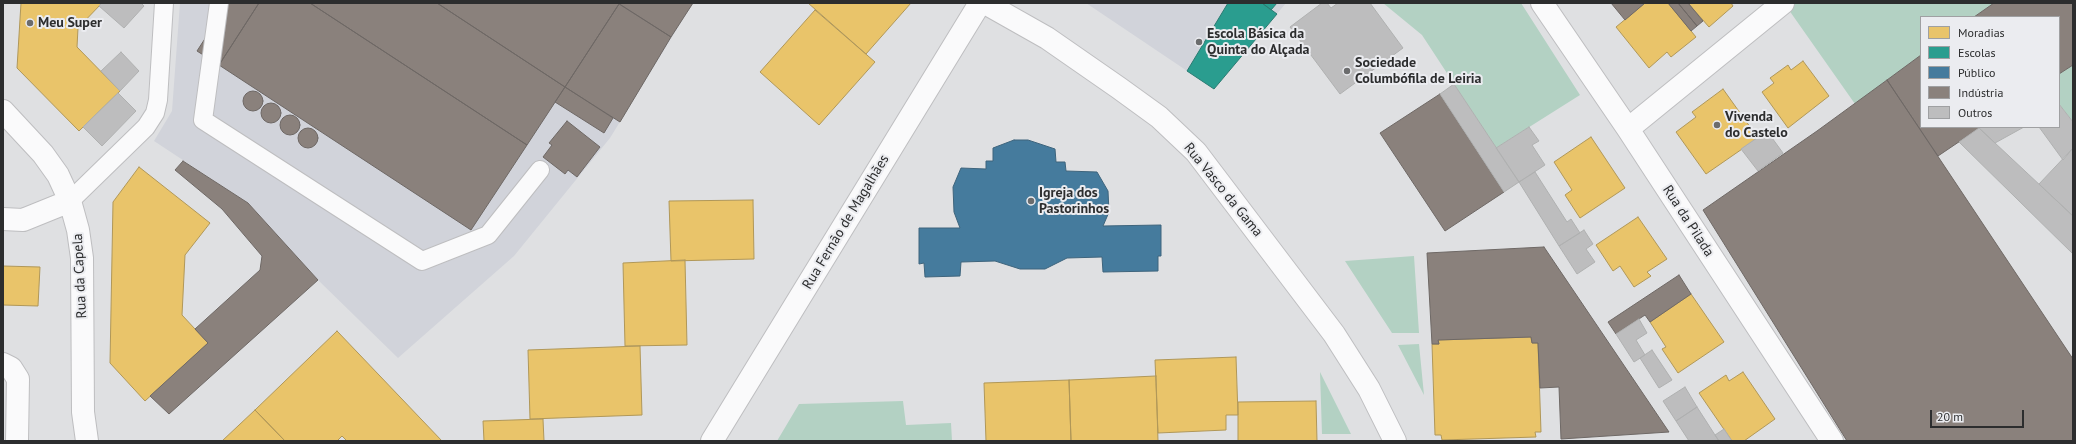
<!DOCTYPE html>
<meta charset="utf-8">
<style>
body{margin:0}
#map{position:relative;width:2076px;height:444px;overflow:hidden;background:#dfe0e2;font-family:"PT Sans",sans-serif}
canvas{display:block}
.frame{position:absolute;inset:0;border:4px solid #2c2d2e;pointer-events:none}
.legend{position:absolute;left:1920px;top:16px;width:140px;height:112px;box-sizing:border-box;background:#ebecf0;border:1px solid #9fa0a2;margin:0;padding:5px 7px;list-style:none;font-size:12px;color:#2c2d2e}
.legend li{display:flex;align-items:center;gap:8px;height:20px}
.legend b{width:20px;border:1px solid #9fa0a2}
.scale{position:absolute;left:1930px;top:410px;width:94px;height:18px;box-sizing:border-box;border:2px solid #2c2d2e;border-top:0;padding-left:5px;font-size:12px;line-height:14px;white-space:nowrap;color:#2c2d2e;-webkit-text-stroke:3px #ebecf0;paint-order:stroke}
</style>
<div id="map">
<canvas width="2076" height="444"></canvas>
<div class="frame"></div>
<ul class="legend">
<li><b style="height:11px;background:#e9c46a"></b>Moradias</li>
<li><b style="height:11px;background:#2a9d8f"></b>Escolas</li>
<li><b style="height:11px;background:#457b9d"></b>Público</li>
<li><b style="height:11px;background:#8a817c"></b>Indústria</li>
<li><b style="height:11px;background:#bdbdbe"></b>Outros</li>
</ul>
<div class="scale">20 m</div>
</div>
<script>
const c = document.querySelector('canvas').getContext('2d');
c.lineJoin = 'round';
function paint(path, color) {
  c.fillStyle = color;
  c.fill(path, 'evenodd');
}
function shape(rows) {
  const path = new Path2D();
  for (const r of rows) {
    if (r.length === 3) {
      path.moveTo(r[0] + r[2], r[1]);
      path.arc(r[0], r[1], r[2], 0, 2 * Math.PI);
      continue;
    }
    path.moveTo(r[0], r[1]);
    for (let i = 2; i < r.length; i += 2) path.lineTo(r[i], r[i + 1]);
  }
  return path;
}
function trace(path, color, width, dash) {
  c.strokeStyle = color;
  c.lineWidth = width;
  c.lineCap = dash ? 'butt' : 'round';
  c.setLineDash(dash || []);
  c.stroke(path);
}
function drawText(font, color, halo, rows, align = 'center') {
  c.font = font + ' "PT Sans",sans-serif';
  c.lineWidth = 4;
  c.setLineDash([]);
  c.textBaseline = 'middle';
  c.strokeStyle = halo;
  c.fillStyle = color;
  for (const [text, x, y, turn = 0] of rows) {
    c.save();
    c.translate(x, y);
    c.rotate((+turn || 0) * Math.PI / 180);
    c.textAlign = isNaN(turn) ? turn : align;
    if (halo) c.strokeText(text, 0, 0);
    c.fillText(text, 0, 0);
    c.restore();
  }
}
const built = shape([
 [180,3,693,3,610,138,514,256,398,358,318,280,248,203,154,141,172,111],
 [1086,3,1286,3,1214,89]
]);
const green = shape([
 [1383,3,1521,3,1580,95,1496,148,1422,35],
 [1784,3,1994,3,1974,17,1921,17,1921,55,1855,104],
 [2073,65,2073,122,2059,104,2059,74],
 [1414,256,1419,333,1392,333,1345,261],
 [1419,344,1424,395,1398,345],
 [1320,372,1351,434,1322,434],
 [903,401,906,425,951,423,952,441,777,441,799,404]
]);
const homes = shape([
 [21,3,102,3,78,28,77,47,120,91,79,131,17,68,21,3],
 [808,3,911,3,866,54,808,3],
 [1645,3,1668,3,1696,37,1671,57,1667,52,1649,68,1616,27,1645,3],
 [1688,3,1731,3,1733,6,1709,27,1688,3],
 [815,10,875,62,819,125,760,72,815,10],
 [1803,61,1829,96,1788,128,1762,92,1774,83,1770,78,1788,65,1791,70,1803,61],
 [1723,89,1758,138,1706,174,1676,132,1696,117,1692,112,1723,89],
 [1591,137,1625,188,1580,218,1565,195,1572,190,1554,162,1591,137],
 [139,167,210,223,185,255,182,315,208,343,145,401,110,363,113,202,139,167],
 [753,200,754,259,671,261,669,201,753,200],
 [1638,217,1667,259,1647,272,1651,276,1634,287,1620,266,1613,271,1596,245,1638,217],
 [685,260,687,345,625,346,623,263,685,260],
 [3,266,40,267,38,306,3,305,3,266],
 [1691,294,1724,342,1678,373,1662,349,1666,347,1650,322,1691,294],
 [337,331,442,441,347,441,342,436,337,441,285,441,255,410,337,331],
 [1531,337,1532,343,1538,343,1541,432,1535,432,1536,437,1442,440,1441,435,1435,435,1432,344,1439,344,1438,340,1531,337],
 [640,346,642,415,530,419,528,350,640,346],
 [1236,357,1238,415,1226,415,1226,430,1158,433,1155,360,1236,357],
 [1743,372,1775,419,1744,441,1732,441,1699,393,1726,375,1729,381,1743,372],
 [1156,376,1158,441,1071,441,1069,380,1156,376],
 [1069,380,1071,441,986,441,984,383,1069,380],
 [1316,401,1317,441,1238,441,1238,402,1316,401],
 [255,410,285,441,222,441,255,410],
 [543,419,544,441,484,441,483,421,543,419]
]);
const schools = shape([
 [1228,3,1262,3,1277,14,1214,89,1187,71,1228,3],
 [1262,3,1277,3,1271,10,1262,3]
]);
const public = shape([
 [1014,140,1028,140,1055,149,1056,162,1065,162,1066,171,1097,172,1108,191,1109,212,1103,226,1161,225,1161,256,1158,256,1158,271,1103,272,1102,257,1067,258,1045,269,1020,269,995,261,961,262,960,276,925,277,924,263,919,264,919,228,960,228,954,212,953,187,961,168,986,169,986,161,993,161,993,148,1014,140]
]);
const industry = shape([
 [228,3,259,3,219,65,197,51,228,3],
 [259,3,310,3,527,145,471,230,219,65,259,3],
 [310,3,437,3,565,87,527,145,310,3],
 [437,3,618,3,619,4,565,87,437,3],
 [618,3,693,3,671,37,618,3],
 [1611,3,1645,3,1625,20,1611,3],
 [1668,3,1678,3,1697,26,1691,31,1668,3],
 [1678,3,1688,3,1703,21,1697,26,1678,3],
 [1994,3,2073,3,2073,65,2059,74,2059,17,1974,17,1994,3],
 [619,4,671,37,620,122,565,87,619,4],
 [1921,55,1921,127,1981,127,1938,156,1887,80,1921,55],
 [1887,80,2073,359,2073,441,1847,441,1703,210,1817,131,1887,80],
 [565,87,613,118,604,133,555,102,565,87],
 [253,101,10],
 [1440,94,1504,192,1445,231,1380,133,1440,94],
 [271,113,10],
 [290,125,10],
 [567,121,600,147,577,177,568,170,565,174,543,157,552,145,549,143,567,121],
 [308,138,10],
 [183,161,248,203,318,280,169,414,150,396,208,343,195,329,260,270,262,256,222,209,175,170,183,161],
 [1544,247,1669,432,1561,439,1559,387,1540,388,1538,343,1532,343,1531,337,1438,340,1439,344,1432,344,1427,253,1544,247],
 [1679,275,1691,294,1650,322,1645,315,1616,334,1608,322,1679,275]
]);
const building = shape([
 [102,3,141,3,144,6,124,28,99,6,102,3],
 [1322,3,1327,3,1331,8,1338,3,1370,3,1403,48,1340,94,1290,27,1322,3],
 [121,52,139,71,120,91,101,71,121,52],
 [1454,84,1519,182,1504,192,1440,94,1454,84],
 [118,93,136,111,102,146,83,127,118,93],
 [2059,104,2073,122,2073,148,2063,160,2039,127,2059,127,2059,104],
 [1529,127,1539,141,1532,145,1545,165,1519,182,1496,148,1529,127],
 [1981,127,2024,127,1995,143,1979,128,1981,127],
 [1979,128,2073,216,2073,254,1959,142,1979,128],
 [1767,131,1783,153,1758,171,1741,149,1767,131],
 [2073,148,2073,216,2039,184,2073,148],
 [1535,172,1567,222,1571,219,1580,233,1559,246,1519,182,1535,172],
 [1584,230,1593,244,1586,249,1595,262,1577,274,1559,246,1584,230],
 [1639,319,1647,333,1636,340,1645,355,1634,362,1616,334,1639,319],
 [1652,350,1672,380,1659,388,1640,358,1652,350],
 [1685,387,1697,407,1676,421,1663,401,1685,387],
 [1697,407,1715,435,1719,441,1689,441,1676,421,1697,407],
 [1724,429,1732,441,1719,441,1715,435,1724,429]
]);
const lane = shape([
 [219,3,203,120,422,261,488,235,540,170],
 [70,201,146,127,155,113,158,100,164,3]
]);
const street = shape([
 [985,3,1047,38,1119,88,1159,117,1196,152,1334,334,1369,389,1395,441],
 [1542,3,1628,129,1832,441],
 [3,111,43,154,58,175,70,201,78,230,82,258,83,412,87,441],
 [1628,129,1783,3],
 [3,219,23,220,70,201],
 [3,364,11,368,18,379,17,441],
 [712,441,980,3]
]);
const markers = [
 [30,23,4,"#6b6c6d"],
 [1199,42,4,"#6b6c6d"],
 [1347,71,4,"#6b6c6d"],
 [1717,125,4,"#6b6c6d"],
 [1031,201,4,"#6b6c6d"]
];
const poiNames = [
 ["Meu Super",38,23],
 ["Escola Básica da",1207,34],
 ["Quinta do Alçada",1207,50],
 ["Sociedade",1355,63],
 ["Columbófila de Leiria",1355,79],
 ["Vivenda",1725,117],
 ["do Castelo",1725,133],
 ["Igreja dos",1039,193],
 ["Pastorinhos",1039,209]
];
const streetNames = [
 ["Rua Vasco da Gama",1223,190,51],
 ["Rua da Pilada",1688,221,57],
 ["Rua Fernão de Magalhães",846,222,-59],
 ["Rua da Capela",80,276,-93]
];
paint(built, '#d1d3da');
paint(green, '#b3d1c3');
paint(homes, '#e9c46a');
trace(homes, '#b09758', 1);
paint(schools, '#2a9d8f');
trace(schools, '#2b7b72', 1);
paint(public, '#457b9d');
trace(public, '#3e647c', 1);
paint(industry, '#8a817c');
trace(industry, '#6e6865', 1);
paint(building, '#bdbdbe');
trace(building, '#afb0b0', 1);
trace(lane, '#bebec0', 20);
trace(street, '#bebec0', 24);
trace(lane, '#fafafb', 18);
trace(street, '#fafafb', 22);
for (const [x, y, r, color] of markers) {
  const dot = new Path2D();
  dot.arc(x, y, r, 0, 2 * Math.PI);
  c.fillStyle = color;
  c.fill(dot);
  trace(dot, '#ebecf0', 1.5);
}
drawText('bold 14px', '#2c2d2e', '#ebecf0', poiNames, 'left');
drawText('14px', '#2c2d2e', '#ebecf0', streetNames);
</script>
